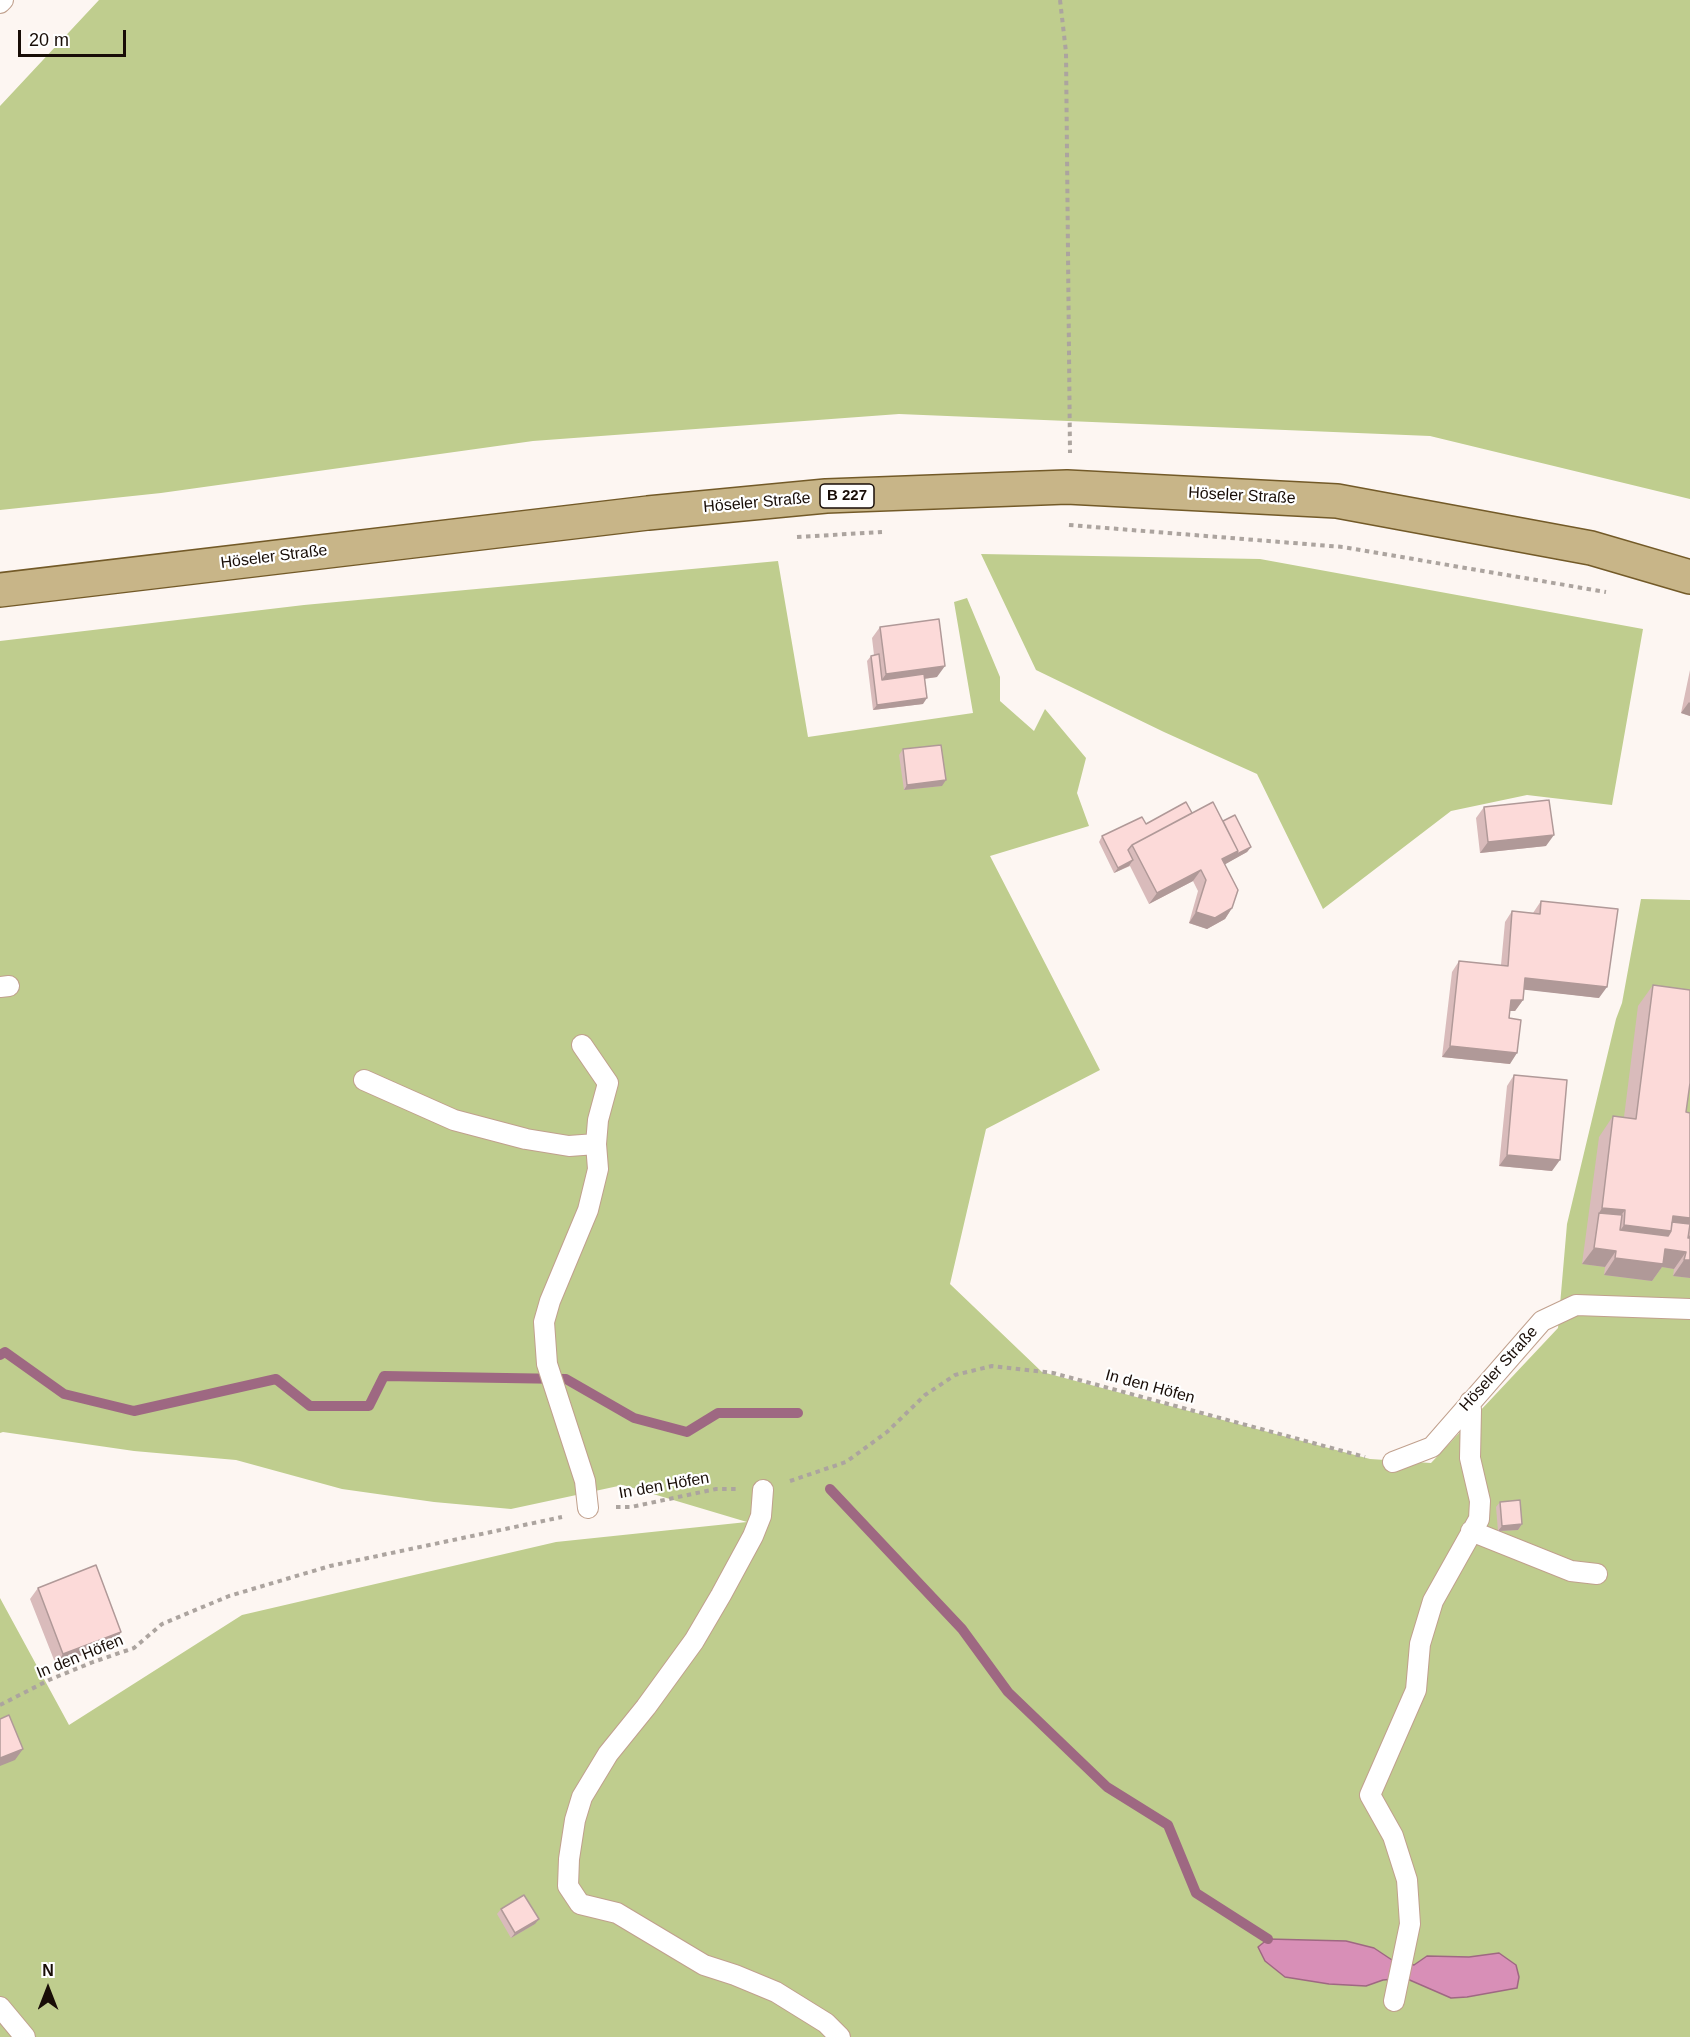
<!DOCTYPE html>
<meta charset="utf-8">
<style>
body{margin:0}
#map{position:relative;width:1690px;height:2037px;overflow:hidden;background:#fdf6f2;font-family:Helvetica,sans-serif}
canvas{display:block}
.north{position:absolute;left:18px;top:1959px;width:60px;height:60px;-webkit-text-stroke:4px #fff;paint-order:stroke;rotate:0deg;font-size:16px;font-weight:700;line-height:24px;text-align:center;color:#180d07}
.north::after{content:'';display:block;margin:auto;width:21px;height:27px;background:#180d07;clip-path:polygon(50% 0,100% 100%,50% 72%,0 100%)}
.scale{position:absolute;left:18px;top:30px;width:108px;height:27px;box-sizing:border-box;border:3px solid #180d07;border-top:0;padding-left:8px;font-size:18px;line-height:21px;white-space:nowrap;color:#180d07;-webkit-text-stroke:4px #fff;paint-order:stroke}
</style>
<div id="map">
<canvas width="1690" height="2037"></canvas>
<div class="north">N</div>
<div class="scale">20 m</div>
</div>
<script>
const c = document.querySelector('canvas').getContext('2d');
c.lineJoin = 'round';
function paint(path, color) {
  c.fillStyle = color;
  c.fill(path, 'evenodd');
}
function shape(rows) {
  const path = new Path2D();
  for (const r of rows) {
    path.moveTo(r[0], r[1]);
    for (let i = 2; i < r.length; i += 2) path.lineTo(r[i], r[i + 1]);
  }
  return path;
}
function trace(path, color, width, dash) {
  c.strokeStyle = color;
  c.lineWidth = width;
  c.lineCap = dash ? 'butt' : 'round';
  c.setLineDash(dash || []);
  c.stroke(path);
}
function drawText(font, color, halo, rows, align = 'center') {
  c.font = font + ' Helvetica,sans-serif';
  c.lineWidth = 4.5;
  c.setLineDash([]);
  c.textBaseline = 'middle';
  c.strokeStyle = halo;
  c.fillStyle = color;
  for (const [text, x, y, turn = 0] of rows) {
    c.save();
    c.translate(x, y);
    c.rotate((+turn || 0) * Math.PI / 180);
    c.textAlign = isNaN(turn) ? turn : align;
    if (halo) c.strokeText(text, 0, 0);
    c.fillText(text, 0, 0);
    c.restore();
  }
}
const green = shape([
 [99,0,1690,0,1690,499,1430,436,899,414,533,441,161,493,0,510,0,106],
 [981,554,1260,559,1643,629,1612,805,1527,795,1451,811,1323,909,1257,774,1164,732,1036,670],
 [778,561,808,737,973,713,954,602,967,598,1000,677,1000,701,1034,731,1045,709,1086,758,1077,793,1089,826,990,856,1100,1070,986,1129,950,1284,1042,1372,1370,1459,1431,1463,1558,1328,1567,1224,1616,1019,1622,1003,1641,899,1690,900,1690,2037,0,2037,0,1598,69,1725,242,1615,556,1542,747,1522,623,1485,511,1509,434,1502,342,1489,236,1460,134,1451,3,1432,0,1433,0,641,304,605]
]);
const water = shape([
 [1268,1939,1346,1941,1374,1948,1392,1960,1414,1965,1427,1956,1469,1957,1499,1953,1516,1965,1519,1977,1517,1988,1467,1997,1451,1998,1405,1978,1383,1980,1366,1986,1329,1984,1285,1977,1265,1961,1258,1947,1268,1939]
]);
const stream = shape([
 [0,1355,5,1352,64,1394,134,1411,276,1379,310,1406,369,1406,384,1376,566,1379,634,1418,687,1432,718,1413,798,1413],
 [830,1489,962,1629,1008,1692,1107,1787,1168,1825,1196,1893,1268,1939]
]);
const path = shape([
 [1060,0,1066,52,1070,453],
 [1069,525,1343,547,1606,592],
 [797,537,882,532],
 [790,1481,846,1462,887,1432,925,1395,955,1375,992,1366,1053,1373,1365,1457],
 [616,1507,631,1507,716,1489,736,1489],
 [0,1705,49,1680,93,1662,134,1648,162,1624,229,1596,330,1566,562,1517]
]);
const service = shape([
 [0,3,3,0],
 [0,987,9,986],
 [582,1045,608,1083,598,1120,596,1144,598,1169,588,1210,550,1301,544,1322,547,1364,585,1481,588,1508],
 [364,1080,454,1120,526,1139,569,1146,596,1144],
 [1393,1462,1432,1447,1542,1321,1576,1305,1690,1309],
 [763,1490,761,1516,753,1536,721,1595,694,1641,646,1707,608,1754,582,1797,575,1820,569,1859,568,1886,580,1904,617,1913,704,1965,735,1975,776,1992,826,2023,840,2037],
 [1471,1531,1571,1571,1597,1574],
 [1394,2001,1410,1924,1407,1880,1393,1836,1370,1795,1416,1690,1420,1644,1433,1601,1479,1519,1480,1501,1470,1458,1471,1410,1470,1402],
 [0,2007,25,2037]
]);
const primary = shape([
 [0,590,648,513,826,496,1067,487,1337,501,1591,548,1690,577]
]);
const wall = shape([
 [880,627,937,677,924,679,923,704,873,710,867,661,871,656,874,655,872,638],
 [1690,670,1690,716,1681,713],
 [903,749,942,786,904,790,899,755],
 [1484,807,1546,846,1480,853,1476,818],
 [1192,813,1223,821,1251,847,1247,852,1225,864,1232,908,1225,919,1207,929,1189,923,1198,891,1193,881,1149,904,1130,866,1114,873,1099,842,1102,836,1146,824],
 [1541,901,1599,998,1524,989,1523,1000,1515,1011,1510,1011,1510,1064,1442,1057,1452,972,1459,961,1501,965,1505,922,1512,911,1533,913],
 [1653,985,1686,1112,1690,1113,1690,1278,1673,1276,1674,1269,1662,1267,1652,1281,1604,1275,1605,1267,1582,1264,1599,1137,1613,1116,1624,1117,1638,1006],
 [1514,1075,1552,1171,1499,1166,1507,1086],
 [1500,1502,1522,1524,1518,1530,1498,1531,1496,1507],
 [38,1588,121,1632,114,1643,56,1665,30,1599],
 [501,1909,535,1924,511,1938,497,1914]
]);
const shadedWall = shape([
 [945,666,937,677,878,685,886,674],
 [927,698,923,704,873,710,877,705],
 [1689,702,1690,703,1690,716,1681,713],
 [946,780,942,786,904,790,907,785],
 [1554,835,1546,846,1480,853,1488,842],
 [1251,847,1247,852,1215,870,1222,859,1238,851],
 [1133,860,1129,866,1114,873,1118,868],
 [1201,870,1193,881,1149,904,1157,893],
 [1232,908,1225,919,1207,929,1189,923,1196,912],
 [1525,978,1607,987,1599,998,1518,989],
 [1511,1000,1523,1000,1515,1011,1503,1011],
 [1450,1046,1517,1053,1510,1064,1442,1057],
 [1507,1155,1560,1160,1552,1171,1499,1166],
 [1602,1208,1625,1210,1610,1231,1599,1213],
 [1673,1216,1690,1218,1690,1224,1679,1240,1609,1246,1624,1225],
 [1690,1235,1690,1256,1686,1252,1674,1269,1662,1267,1652,1281,1604,1275,1615,1258,1665,1249,1679,1251],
 [1594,1248,1616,1251,1605,1267,1582,1264],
 [1684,1260,1690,1260,1690,1278,1673,1276],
 [1522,1524,1518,1530,1498,1531,1502,1526],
 [121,1632,114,1643,56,1665,63,1654],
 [23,1749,15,1760,0,1766,0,1758],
 [539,1919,535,1924,511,1938,515,1933]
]);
const building = shape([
 [939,619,945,666,886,674,880,627,939,619],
 [879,654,882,680,924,674,927,698,877,705,871,656,879,654],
 [941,745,946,780,907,785,903,749,941,745],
 [1549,800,1554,835,1488,842,1484,807,1549,800],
 [1186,802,1192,813,1132,845,1128,850,1133,860,1118,868,1102,836,1142,817,1146,824,1186,802],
 [1213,802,1238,851,1222,859,1238,890,1232,908,1215,918,1196,912,1206,880,1201,870,1157,893,1132,845,1213,802],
 [1235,815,1251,847,1235,855,1238,851,1223,821,1235,815],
 [1541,901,1618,909,1607,987,1525,978,1523,1000,1511,1000,1509,1018,1521,1020,1517,1053,1450,1046,1459,961,1508,966,1512,911,1540,914,1541,901],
 [1653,985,1690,990,1690,1083,1686,1112,1690,1113,1690,1218,1673,1216,1671,1231,1624,1225,1625,1210,1602,1208,1613,1116,1636,1119,1653,985],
 [1514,1075,1567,1080,1560,1160,1507,1155,1514,1075],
 [1599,1213,1622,1215,1620,1230,1668,1236,1671,1231,1672,1222,1690,1224,1688,1238,1690,1238,1690,1260,1684,1260,1686,1252,1665,1249,1663,1264,1615,1258,1616,1251,1594,1248,1599,1213],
 [1520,1500,1522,1524,1502,1526,1500,1502,1520,1500],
 [96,1565,121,1632,63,1654,38,1588,96,1565],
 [9,1715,23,1749,0,1758,0,1719,9,1715],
 [524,1895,539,1919,515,1933,501,1909,524,1895]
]);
const shields = [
 [847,496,54]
];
const shieldNames = [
 ["B 227",847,496]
];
const streetNames = [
 ["Höseler Straße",1242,496,3],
 ["Höseler Straße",757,503,-5],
 ["Höseler Straße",274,557,-7],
 ["Höseler Straße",1499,1369,-48],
 ["In den Höfen",1150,1387,15],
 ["In den Höfen",664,1486,-10],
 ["In den Höfen",80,1657,-22]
];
paint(green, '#bfcd8e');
paint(water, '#d88fb7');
trace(water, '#9e6882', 1.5);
trace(stream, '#9e6882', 10);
trace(service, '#c0a08d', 22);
trace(primary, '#735a28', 36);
trace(path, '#aca49f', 4, [4.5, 4.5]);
trace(service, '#fff', 20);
trace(primary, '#c8b588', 33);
paint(wall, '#d9bbbb');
paint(shadedWall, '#b09998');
paint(building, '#fcdad9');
trace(building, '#b09998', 1.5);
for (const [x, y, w] of shields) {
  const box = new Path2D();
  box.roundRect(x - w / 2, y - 12, w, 24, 4.5);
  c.fillStyle = '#fff';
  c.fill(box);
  trace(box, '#180d07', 1.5);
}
drawText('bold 15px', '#180d07', null, shieldNames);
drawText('16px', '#180d07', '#fff', streetNames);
</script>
